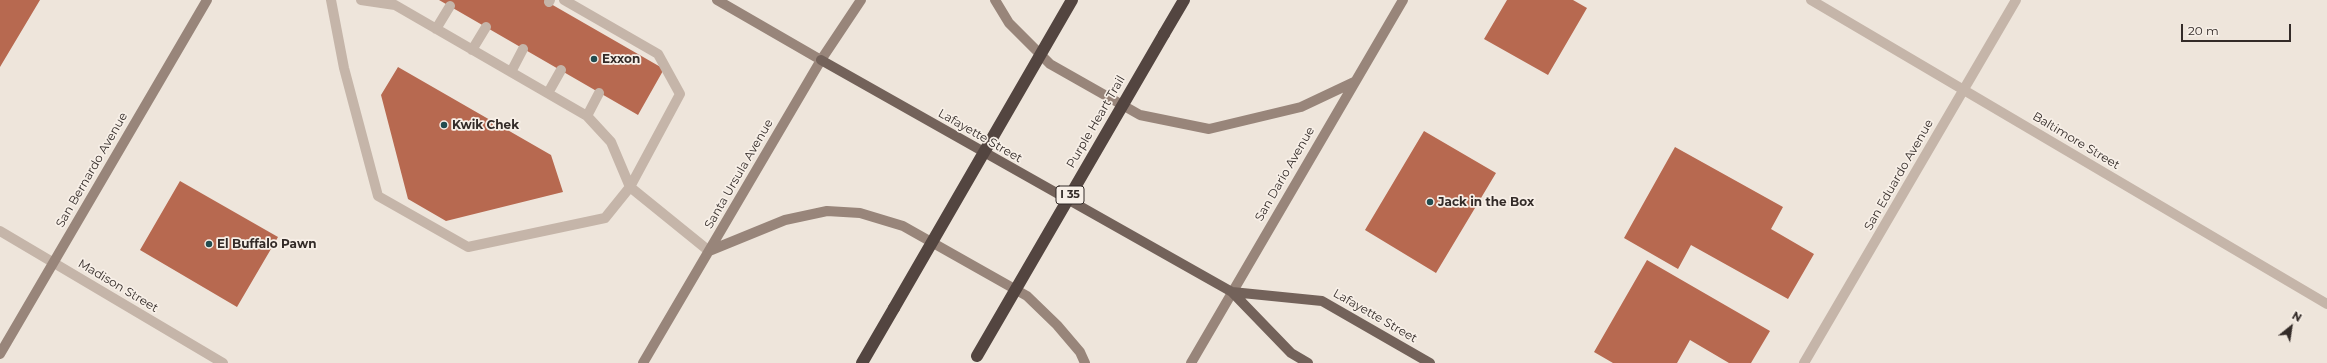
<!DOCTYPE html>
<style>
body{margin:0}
#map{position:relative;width:2327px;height:363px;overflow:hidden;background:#eee5db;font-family:Montserrat,sans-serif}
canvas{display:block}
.north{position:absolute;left:2271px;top:307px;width:40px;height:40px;-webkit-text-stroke:3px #f7efe7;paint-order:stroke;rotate:30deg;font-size:11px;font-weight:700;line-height:16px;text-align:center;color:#332b28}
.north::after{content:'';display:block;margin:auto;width:14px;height:18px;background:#332b28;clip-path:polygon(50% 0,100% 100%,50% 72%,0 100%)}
.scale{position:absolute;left:2181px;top:24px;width:110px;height:18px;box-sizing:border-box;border:2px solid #332b28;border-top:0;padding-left:5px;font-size:12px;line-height:14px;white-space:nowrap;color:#332b28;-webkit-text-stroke:3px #f7efe7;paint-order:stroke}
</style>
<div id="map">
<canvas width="2327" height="363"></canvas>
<div class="north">N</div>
<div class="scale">20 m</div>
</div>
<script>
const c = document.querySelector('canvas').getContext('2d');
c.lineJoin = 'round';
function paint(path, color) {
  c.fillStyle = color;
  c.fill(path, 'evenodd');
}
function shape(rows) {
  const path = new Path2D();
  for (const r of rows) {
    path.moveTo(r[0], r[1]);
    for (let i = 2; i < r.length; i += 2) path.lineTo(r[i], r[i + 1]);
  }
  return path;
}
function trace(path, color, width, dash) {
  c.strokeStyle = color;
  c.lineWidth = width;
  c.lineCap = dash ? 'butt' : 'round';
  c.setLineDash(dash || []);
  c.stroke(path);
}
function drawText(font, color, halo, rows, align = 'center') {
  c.font = font + ' Montserrat,sans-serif';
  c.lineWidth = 3.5;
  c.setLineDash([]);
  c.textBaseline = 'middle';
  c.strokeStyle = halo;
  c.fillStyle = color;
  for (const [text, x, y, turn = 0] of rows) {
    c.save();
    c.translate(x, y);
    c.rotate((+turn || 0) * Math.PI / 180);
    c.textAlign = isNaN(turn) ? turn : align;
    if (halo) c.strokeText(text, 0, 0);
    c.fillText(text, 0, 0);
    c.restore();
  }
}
const building = shape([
 [0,0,40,0,0,67],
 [439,0,544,0,664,69,638,115],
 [1507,0,1573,0,1587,8,1548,75,1484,39],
 [398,67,551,155,563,192,446,221,408,199,381,95],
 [1424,131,1496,173,1436,273,1365,230],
 [1675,147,1783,207,1771,229,1814,254,1788,299,1691,245,1678,269,1624,238],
 [180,181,278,237,237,307,140,250],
 [1647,260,1770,331,1751,363,1729,363,1690,340,1677,363,1613,363,1594,352]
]);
const lane = shape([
 [331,0,344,68,378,196,468,247,605,218,630,187,680,94,658,54,564,0],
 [361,0,395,5,587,116,611,142,630,187,709,251],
 [549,2,550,0],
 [436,29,450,6],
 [472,50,486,27],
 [511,72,523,49],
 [548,93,561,70],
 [587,116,599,93]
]);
const street = shape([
 [1811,0,2327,304],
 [0,231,223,363],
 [1804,363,2016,0]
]);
const secondary = shape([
 [717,0,821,60],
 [995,0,1009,23,1050,64,1140,115,1209,129,1301,107,1354,82],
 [709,251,785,220,827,211,860,213,903,226,1027,296,1057,325,1080,352,1085,363],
 [0,354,207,0],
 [643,363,821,60,861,0],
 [1191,363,1403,0]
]);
const primary = shape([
 [821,60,1232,292,1291,353,1308,363],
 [1232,292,1322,301,1430,363]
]);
const highway = shape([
 [1164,34,1184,0],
 [862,363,894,308]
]);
const highwayBridge = shape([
 [894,308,1072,0],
 [977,356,1164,34]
]);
const markers = [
 [594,59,4,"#224c4f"],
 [444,125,4,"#224c4f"],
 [1430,202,4,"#224c4f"],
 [209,244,4,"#224c4f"]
];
const shields = [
 [1070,195,28]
];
const shieldNames = [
 ["I 35",1070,195]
];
const poiNames = [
 ["Exxon",602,59],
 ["Kwik Chek",452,125],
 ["Jack in the Box",1438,202],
 ["El Buffalo Pawn",217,244]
];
const streetNames = [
 ["Purple Heart Trail",1096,122,-60],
 ["Lafayette Street",980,136,30],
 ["Baltimore Street",2076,141,31],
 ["San Bernardo Avenue",92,170,-60],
 ["Santa Ursula Avenue",739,174,-60],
 ["San Dario Avenue",1285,174,-60],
 ["San Eduardo Avenue",1899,175,-60],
 ["Madison Street",118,286,31],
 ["Lafayette Street",1375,316,30]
];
paint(building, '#b76950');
trace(lane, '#c5b5a9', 10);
trace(street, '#c5b5a9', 10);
trace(secondary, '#98857a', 10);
trace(primary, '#73625a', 10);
trace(highway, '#534540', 12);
trace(highwayBridge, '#534540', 12);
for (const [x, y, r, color] of markers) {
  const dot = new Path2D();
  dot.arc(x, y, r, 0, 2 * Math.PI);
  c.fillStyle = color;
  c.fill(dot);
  trace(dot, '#f7efe7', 1.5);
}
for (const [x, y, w] of shields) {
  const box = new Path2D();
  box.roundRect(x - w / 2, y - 9, w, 18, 3);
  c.fillStyle = '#f7efe7';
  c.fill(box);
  trace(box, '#332b28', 1);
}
drawText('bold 11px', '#332b28', null, shieldNames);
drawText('bold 12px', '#332b28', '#f7efe7', poiNames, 'left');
drawText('12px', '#332b28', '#f7efe7', streetNames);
</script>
